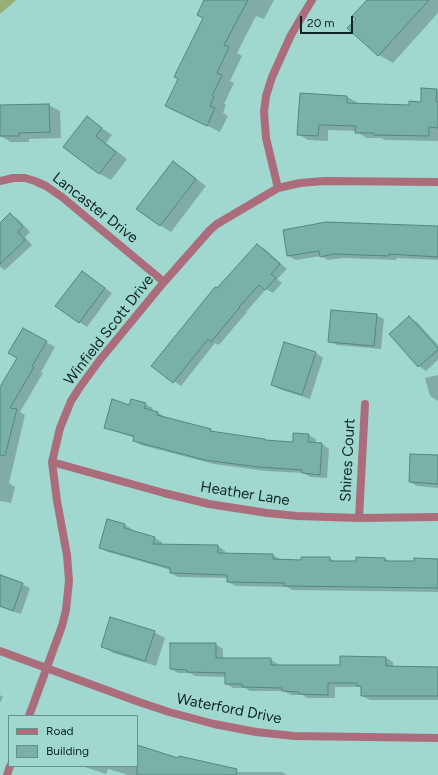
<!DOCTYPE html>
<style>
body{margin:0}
#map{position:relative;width:438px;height:775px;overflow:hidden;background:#a0d8cf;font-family:Figtree,sans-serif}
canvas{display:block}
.legend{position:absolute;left:8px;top:715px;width:130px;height:52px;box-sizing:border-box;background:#a0d8cf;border:1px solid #66908a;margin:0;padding:5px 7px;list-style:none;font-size:12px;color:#0e2522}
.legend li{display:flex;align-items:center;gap:8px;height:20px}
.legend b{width:20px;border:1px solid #66908a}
.scale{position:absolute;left:300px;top:16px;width:53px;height:18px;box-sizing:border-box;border:2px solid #0e2522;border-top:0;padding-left:5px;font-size:12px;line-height:14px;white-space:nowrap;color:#0e2522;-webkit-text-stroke:3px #a0d8cf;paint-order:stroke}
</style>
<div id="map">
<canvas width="438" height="775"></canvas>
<ul class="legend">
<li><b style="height:5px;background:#ab6d7b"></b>Road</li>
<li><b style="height:11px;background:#79b0a8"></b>Building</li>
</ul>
<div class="scale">20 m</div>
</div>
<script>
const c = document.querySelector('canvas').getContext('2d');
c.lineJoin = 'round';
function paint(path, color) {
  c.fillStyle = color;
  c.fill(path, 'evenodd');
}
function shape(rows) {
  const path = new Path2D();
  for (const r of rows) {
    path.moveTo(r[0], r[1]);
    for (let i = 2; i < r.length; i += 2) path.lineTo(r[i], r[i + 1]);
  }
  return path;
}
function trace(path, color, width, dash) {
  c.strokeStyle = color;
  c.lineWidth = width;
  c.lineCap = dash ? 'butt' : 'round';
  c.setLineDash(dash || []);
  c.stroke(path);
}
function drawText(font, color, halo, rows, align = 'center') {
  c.font = font + ' Figtree,sans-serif';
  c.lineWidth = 3;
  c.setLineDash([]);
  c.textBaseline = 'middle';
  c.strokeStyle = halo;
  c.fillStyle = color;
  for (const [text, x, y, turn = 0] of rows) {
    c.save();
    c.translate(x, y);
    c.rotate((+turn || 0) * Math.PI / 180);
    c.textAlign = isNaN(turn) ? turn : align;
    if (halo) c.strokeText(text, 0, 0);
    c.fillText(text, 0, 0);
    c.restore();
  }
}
const green = shape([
 [0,0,16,0,0,14]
]);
const shadow = shape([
 [206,0,274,0,264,19,256,16,237,53,242,56,230,81,234,83,224,104,226,105,223,113,228,116,220,132,167,106,204,18],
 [368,0,438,0,438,13,393,63,379,55,357,19],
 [436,90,438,91,438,141,385,140,381,138,366,138,356,131,328,130,328,141,308,140,298,134,347,97,357,102,357,104,410,106,422,103],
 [49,105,60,111,61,138,29,139,29,142,11,142,0,136,0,106],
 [87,118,112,135,106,143,127,159,111,180,100,174,64,147],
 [173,163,184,169,206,186,171,232,160,225],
 [10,214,18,219,30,232,25,237,32,245,5,270,0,267,0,224],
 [438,228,438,260,397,258,396,260,343,258,328,260,321,256,296,260,288,256],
 [258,245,265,249,287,269,277,279,282,283,273,293,266,289,246,312,247,312,219,345,215,343,181,386,152,366,217,289],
 [90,277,112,293,87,327,79,322],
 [376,315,384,319,381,349,337,345,329,341],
 [409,318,417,322,438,345,438,360,426,371,419,366,390,335],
 [23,329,55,347,41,372,43,373,20,412,25,415,9,483,15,487,11,503,0,501,0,389,18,358],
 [316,353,323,358,310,399,279,389,272,385],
 [438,375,438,401,430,396,425,378],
 [145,404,153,408,152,411,157,412,165,417,164,418,211,430,216,433,267,441,294,443,308,435,316,439,316,444,322,444,329,449,327,478,310,477,304,473,266,471,214,464,141,445,134,441,135,438,113,431,105,427,130,406],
 [438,456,438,488,417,486,410,482],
 [125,525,132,529,131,531,155,538,162,542,162,545,218,546,225,551,225,554,273,555,280,559,280,560,302,561,329,558,336,562,357,562,357,558,385,559,391,562,415,562,438,560,438,592,292,590,287,587,236,586,228,582,228,578,178,577,171,573,171,570,108,552,100,548],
 [0,574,30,588,21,614,0,607],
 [154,632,165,638,156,666,113,653,102,646],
 [215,644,223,649,223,659,270,659,278,664,278,666,341,666,386,658,393,662,393,667,438,667,438,700,370,700,362,696,362,688,360,687,335,687,335,698,307,698,303,695,291,695,284,691,250,691,245,688,233,688,226,684,226,677,195,676,190,673,178,673,171,669],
 [0,695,3,697,0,703],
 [137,746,179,759,230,772,282,772,287,775,128,775,108,769,106,774,82,766,137,766]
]);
const building = shape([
 [204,0,248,0,224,45,229,47,217,73,222,75,212,96,214,97,210,106,215,108,207,126,165,106,178,79,174,77,203,18,197,15,204,0],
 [367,0,429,0,378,56,347,28,356,19,352,16,367,0],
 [421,88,437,89,436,102,438,102,438,128,429,127,429,136,374,135,374,133,355,133,356,126,319,125,318,136,297,135,300,93,347,96,347,103,409,105,409,101,421,102,421,88],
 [49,104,50,132,19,133,19,136,0,136,0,105,49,104],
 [87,116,102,128,96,136,116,152,99,174,63,147,87,116],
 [173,161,196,179,160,226,136,209,173,161],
 [10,213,23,227,18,232,25,240,0,264,0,223,10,213],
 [326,222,438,226,438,257,389,254,389,256,334,254,320,257,319,251,287,256,283,230,326,222],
 [257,244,280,264,271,274,276,278,265,290,259,285,239,307,240,307,211,342,208,339,173,383,151,366,215,287,217,288,257,244],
 [82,271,105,288,79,323,55,306,82,271],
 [331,310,377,314,374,346,328,342,331,310],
 [409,316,438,348,438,350,418,367,389,334,409,316],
 [23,328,47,341,32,366,34,367,10,408,17,409,5,456,0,455,0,387,17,358,8,353,23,328],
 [284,342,316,352,302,395,271,385,284,342],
 [112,399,129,405,131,399,146,403,144,408,158,412,157,415,211,429,210,431,265,439,265,440,293,442,293,433,309,434,308,442,322,443,320,475,302,473,302,470,258,467,205,460,133,441,134,436,104,428,112,399],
 [410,454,438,455,438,484,409,482,410,454],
 [107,519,125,524,124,528,155,537,153,544,218,545,218,553,273,554,273,559,301,560,301,557,330,557,330,561,356,561,356,557,385,558,385,561,414,561,414,558,438,559,438,588,284,586,284,583,227,582,227,575,170,573,170,568,99,548,107,519],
 [0,575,23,583,13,611,0,606,0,575],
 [110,617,155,631,145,661,101,647,110,617],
 [170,643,216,643,216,658,271,658,271,665,340,665,340,656,386,657,386,666,438,667,438,696,361,696,361,686,357,686,357,683,328,683,328,695,299,694,299,692,282,691,282,688,242,687,242,684,225,684,225,673,187,672,187,670,170,669,170,643],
 [137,745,178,758,179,756,237,769,236,775,137,775,137,745]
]);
const street = shape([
 [0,181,13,178,25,178,35,181,46,186,62,197,164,282],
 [278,188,266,138,264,112,266,96,272,77,291,35,312,0],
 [52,462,164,493,209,504,267,513,297,516,359,518,438,517],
 [359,518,365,404],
 [0,651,139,702,169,712,214,724,256,732,294,736,438,738],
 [29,716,62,626,66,610,69,581,67,555,57,501,52,462,60,428,71,401,80,387,99,361,164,282,210,230,217,224,278,188,300,183,324,181,438,182],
 [7,775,10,766]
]);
const streetNames = [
 ["Lancaster Drive",95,208,38],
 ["Winfield Scott Drive",109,330,-52],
 ["Shires Court",348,460,-87],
 ["Heather Lane",245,494,9],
 ["Waterford Drive",229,709,11]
];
paint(green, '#99ae76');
paint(shadow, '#0003');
paint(building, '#79b0a8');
trace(building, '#528780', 1);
trace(street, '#ab6d7b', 8);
drawText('15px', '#0e2522', '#a0d8cf', streetNames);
</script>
